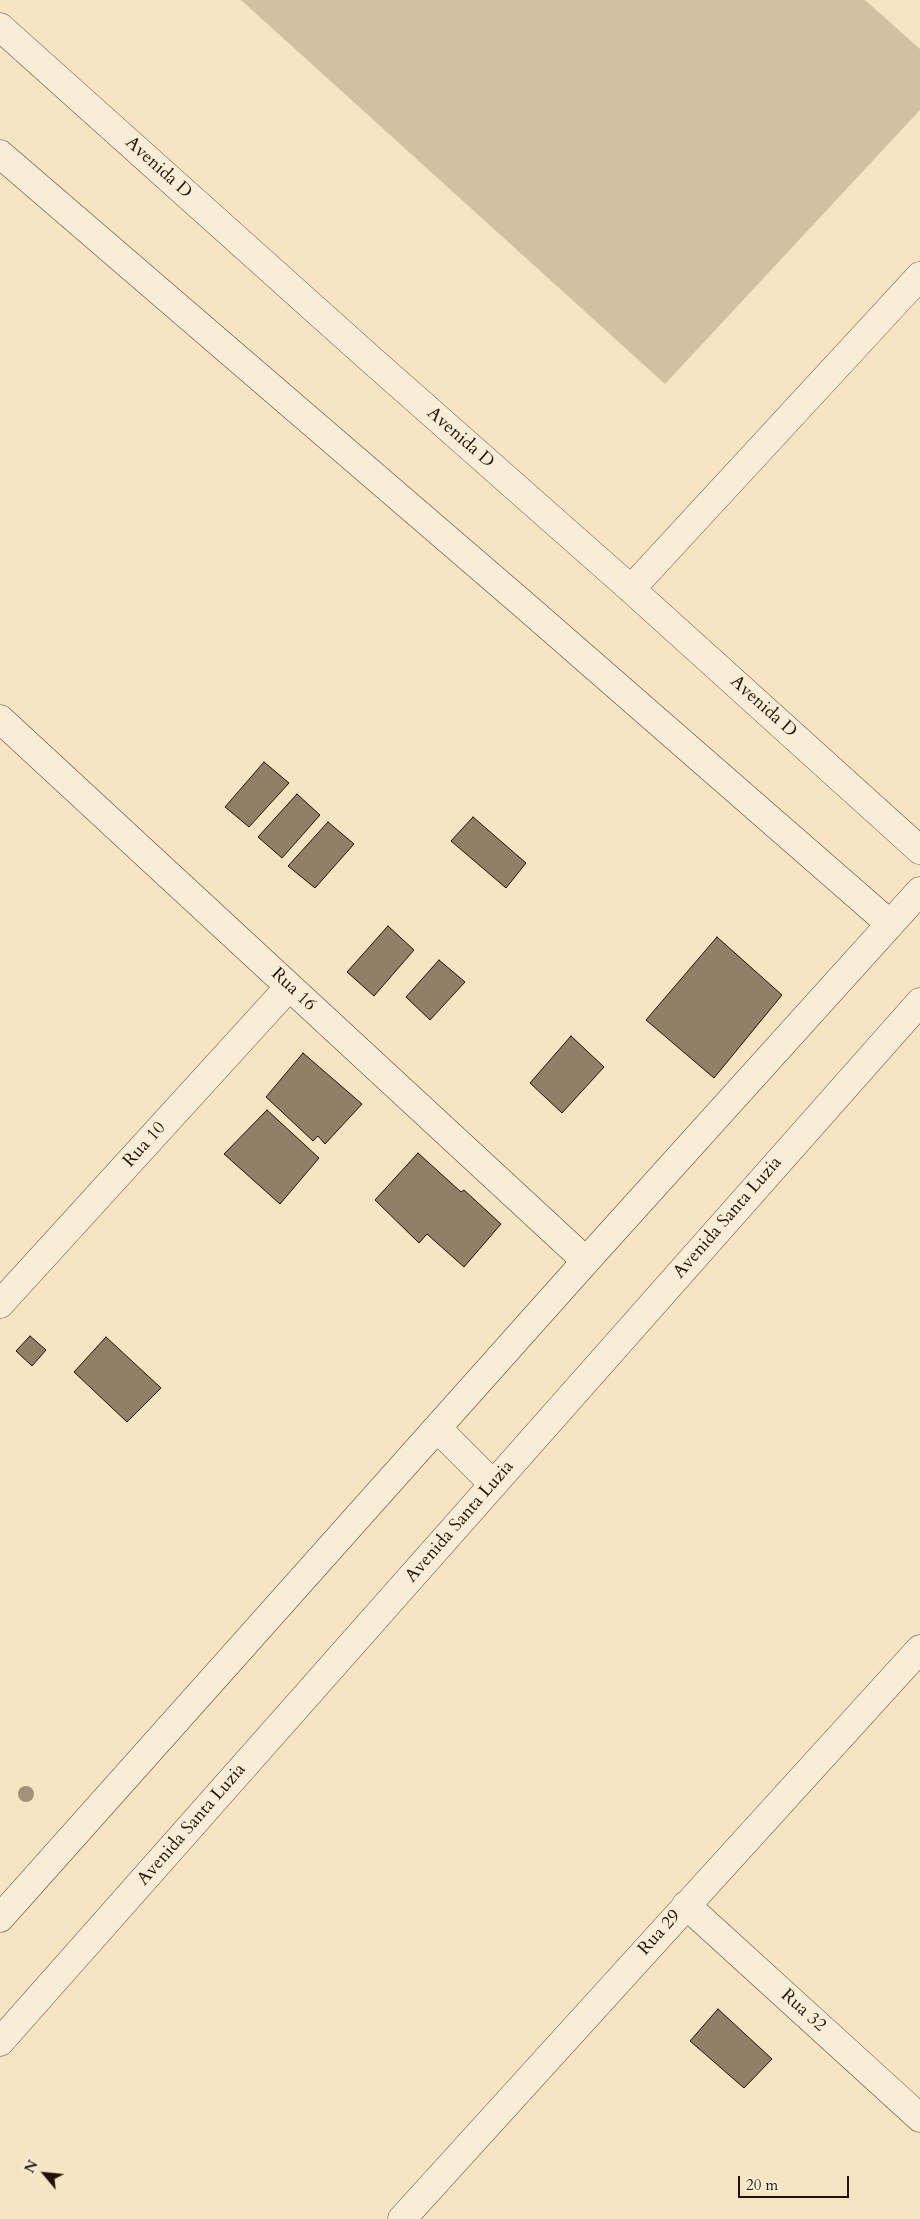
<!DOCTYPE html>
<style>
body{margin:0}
#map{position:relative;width:920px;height:2219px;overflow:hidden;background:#f6e4c3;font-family:Cardo,serif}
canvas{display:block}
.north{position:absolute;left:20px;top:2149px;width:50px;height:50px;-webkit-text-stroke:4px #f9edd8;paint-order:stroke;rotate:298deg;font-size:14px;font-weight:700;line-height:20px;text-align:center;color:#231201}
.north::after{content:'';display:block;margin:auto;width:18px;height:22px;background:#231201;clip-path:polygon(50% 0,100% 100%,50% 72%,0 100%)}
.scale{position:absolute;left:738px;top:2176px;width:111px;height:22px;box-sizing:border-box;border:2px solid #231201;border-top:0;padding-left:6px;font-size:15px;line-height:18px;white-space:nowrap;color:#231201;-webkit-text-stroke:4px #f9edd8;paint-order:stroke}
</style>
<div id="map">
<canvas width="920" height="2219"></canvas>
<div class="north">N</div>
<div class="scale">20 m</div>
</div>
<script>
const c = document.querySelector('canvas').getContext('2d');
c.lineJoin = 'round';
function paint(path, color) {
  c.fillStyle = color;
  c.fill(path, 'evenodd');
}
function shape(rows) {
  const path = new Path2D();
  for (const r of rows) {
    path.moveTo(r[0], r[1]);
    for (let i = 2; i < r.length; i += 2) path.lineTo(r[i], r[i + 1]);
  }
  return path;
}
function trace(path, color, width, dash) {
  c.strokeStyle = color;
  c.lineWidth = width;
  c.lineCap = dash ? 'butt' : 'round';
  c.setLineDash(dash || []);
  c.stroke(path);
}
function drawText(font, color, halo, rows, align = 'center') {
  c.font = font + ' Cardo,serif';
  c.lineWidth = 4;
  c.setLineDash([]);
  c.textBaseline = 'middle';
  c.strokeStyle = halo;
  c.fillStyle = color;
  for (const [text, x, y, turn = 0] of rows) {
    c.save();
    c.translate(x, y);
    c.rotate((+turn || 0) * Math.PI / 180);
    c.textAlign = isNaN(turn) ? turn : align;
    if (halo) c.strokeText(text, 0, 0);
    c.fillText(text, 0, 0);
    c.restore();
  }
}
const green = shape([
 [241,0,865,0,920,49,920,110,665,384]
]);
const building = shape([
 [264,762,289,783,249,827,225,807,264,762],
 [297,794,320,815,282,858,258,837,297,794],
 [473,817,526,863,506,888,451,841,473,817],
 [328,822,354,844,315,888,288,866,328,822],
 [388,926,414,950,374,996,347,972,388,926],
 [717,937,782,995,714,1078,646,1020,717,937],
 [439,960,465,982,430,1020,406,997,439,960],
 [571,1036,604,1067,562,1113,530,1083,571,1036],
 [303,1053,362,1104,325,1144,318,1136,313,1141,266,1097,303,1053],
 [267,1110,319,1158,280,1204,224,1154,267,1110],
 [418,1153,461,1192,464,1190,501,1224,464,1267,427,1234,419,1243,375,1200,418,1153],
 [30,1336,46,1350,32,1366,16,1351,30,1336],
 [106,1337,161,1388,127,1422,74,1372,106,1337],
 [718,2009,772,2059,744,2088,690,2041,718,2009]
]);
const minor = shape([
 [0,27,366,355,631,589,920,850],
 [0,154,523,604,890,924],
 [631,589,920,276],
 [0,719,586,1261],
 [0,1304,289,987],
 [686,1905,920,2118],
 [402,2219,920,1649]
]);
const tertiary = shape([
 [437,1428,493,1484],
 [0,1918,586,1261,920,891],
 [0,2042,920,1002]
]);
const trees = [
 [26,1794]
];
const streetNames = [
 ["Avenida D",158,168,42],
 ["Avenida D",460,438,41],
 ["Avenida D",763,707,42],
 ["Rua 16",293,990,43],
 ["Rua 10",145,1145,-48],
 ["Avenida Santa Luzia",728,1218,-49],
 ["Avenida Santa Luzia",460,1522,-49],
 ["Avenida Santa Luzia",192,1825,-49],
 ["Rua 29",660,1933,-48],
 ["Rua 32",803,2011,42]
];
paint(green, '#d2c0a2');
paint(building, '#917f66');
trace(building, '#231201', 1);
trace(minor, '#584632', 29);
trace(tertiary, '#584632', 29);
trace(minor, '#f9edd8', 28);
trace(tertiary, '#f9edd8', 28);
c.fillStyle = '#a49277';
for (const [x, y] of trees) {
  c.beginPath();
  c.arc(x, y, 8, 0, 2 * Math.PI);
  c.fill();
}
drawText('18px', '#231201', '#f9edd8', streetNames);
</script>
